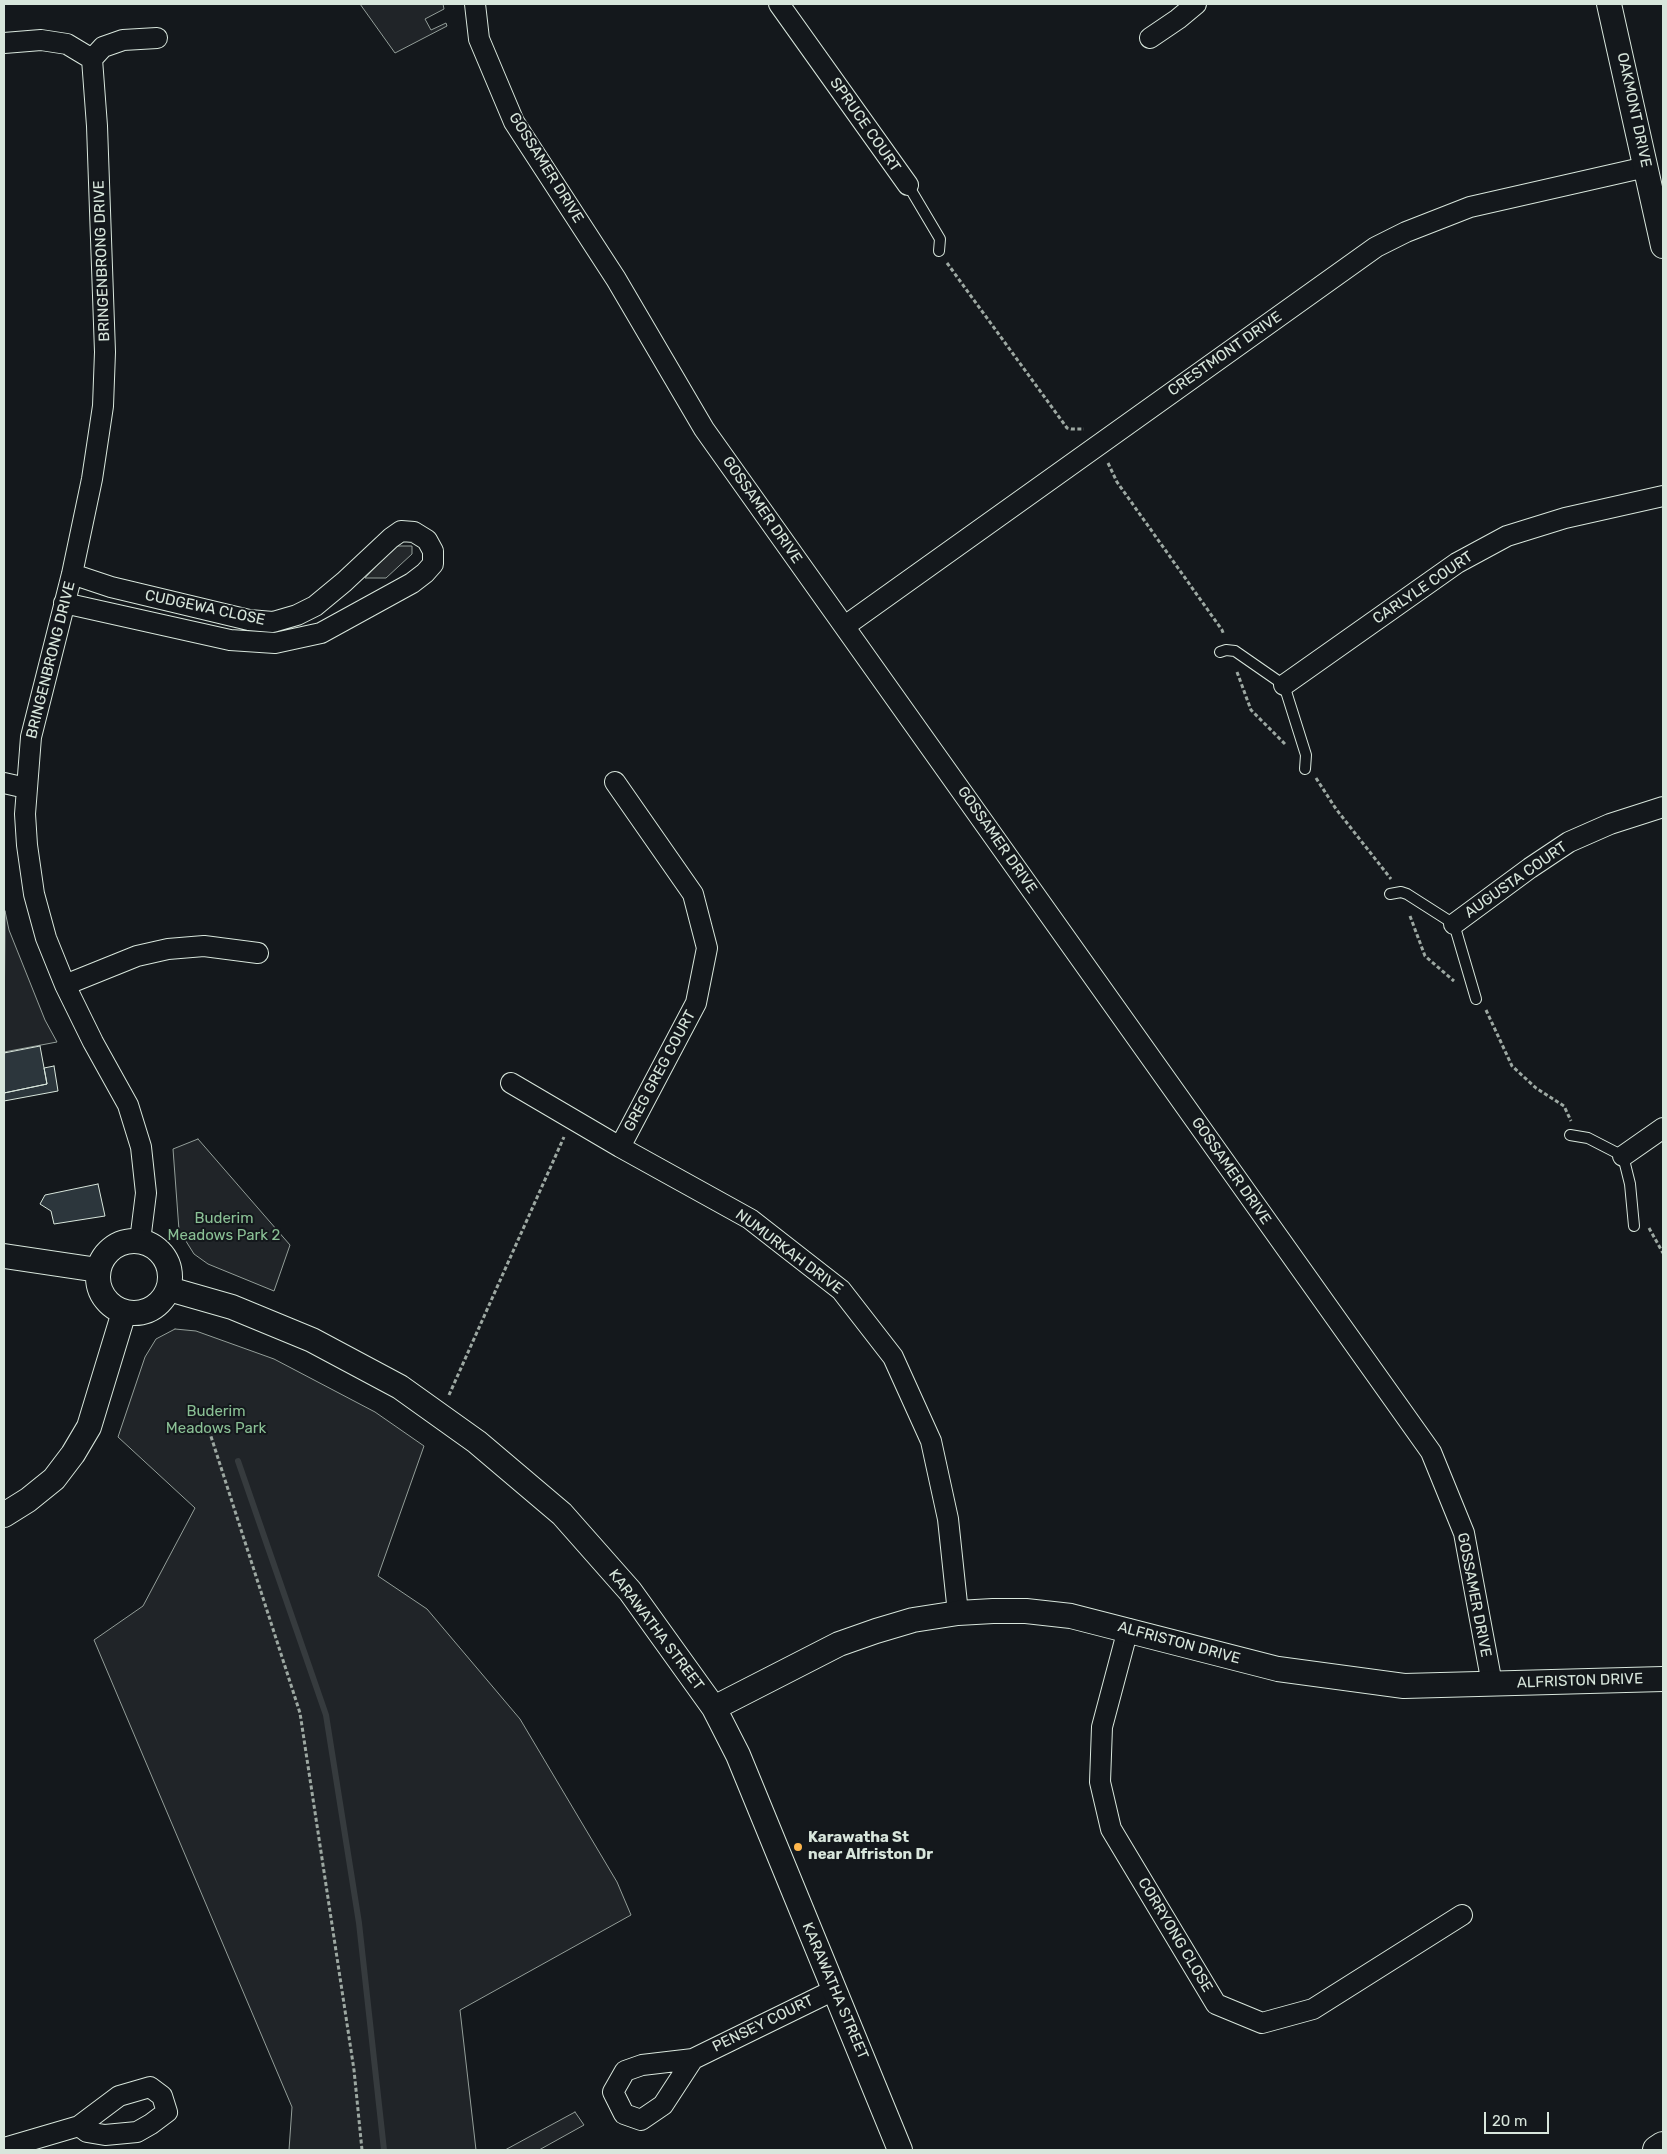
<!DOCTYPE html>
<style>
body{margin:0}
#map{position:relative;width:1667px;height:2154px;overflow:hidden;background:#14181c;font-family:Rubik,sans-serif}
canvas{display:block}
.frame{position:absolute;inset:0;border:5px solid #d8e6dc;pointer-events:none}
.scale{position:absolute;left:1484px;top:2112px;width:65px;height:22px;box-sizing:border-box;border:2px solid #d8e6dc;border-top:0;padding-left:6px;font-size:15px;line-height:18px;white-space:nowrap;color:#d8e6dc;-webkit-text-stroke:4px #14181c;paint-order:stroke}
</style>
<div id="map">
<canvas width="1667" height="2154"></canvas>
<div class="frame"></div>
<div class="scale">20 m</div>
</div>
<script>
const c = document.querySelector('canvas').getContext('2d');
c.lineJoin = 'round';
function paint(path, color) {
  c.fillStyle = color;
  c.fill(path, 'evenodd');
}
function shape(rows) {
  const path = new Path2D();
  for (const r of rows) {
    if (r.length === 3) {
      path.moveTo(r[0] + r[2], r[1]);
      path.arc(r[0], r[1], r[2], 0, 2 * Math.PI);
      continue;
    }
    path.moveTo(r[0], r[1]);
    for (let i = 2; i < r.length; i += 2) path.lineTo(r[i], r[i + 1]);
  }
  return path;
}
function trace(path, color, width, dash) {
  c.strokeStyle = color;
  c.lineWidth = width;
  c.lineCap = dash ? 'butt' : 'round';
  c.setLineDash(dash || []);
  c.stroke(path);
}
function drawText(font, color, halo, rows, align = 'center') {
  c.font = font + ' Rubik,sans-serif';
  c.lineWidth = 4;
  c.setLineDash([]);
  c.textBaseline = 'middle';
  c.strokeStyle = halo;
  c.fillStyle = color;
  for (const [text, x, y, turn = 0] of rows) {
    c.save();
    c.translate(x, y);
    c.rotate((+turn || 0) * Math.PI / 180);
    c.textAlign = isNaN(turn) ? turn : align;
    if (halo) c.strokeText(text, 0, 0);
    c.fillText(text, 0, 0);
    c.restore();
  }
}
const green = shape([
 [360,4,443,4,444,9,425,19,431,30,446,23,447,26,395,53,360,4],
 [5,911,9,930,45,1020,57,1042,4,1052,5,911],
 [198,1139,290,1245,274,1291,208,1264,194,1254,179,1230,173,1149,198,1139],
 [175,1329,196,1331,274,1359,375,1412,424,1446,378,1576,427,1609,520,1719,617,1882,631,1915,460,2010,476,2150,289,2150,292,2107,94,1640,143,1606,195,1508,118,1437,145,1357,156,1339,175,1329],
 [575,2112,584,2125,539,2150,505,2150,575,2112]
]);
const parking = shape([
 [395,546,412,546,412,554,386,578,365,578,395,546]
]);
const stream = shape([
 [238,1461,326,1715,359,1923,384,2150]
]);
const building = shape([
 [40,1046,47,1084,4,1093,4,1053,40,1046],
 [54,1066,58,1091,4,1101,4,1093,47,1084,44,1068,54,1066],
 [98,1184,105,1216,54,1224,51,1211,40,1204,45,1195,98,1184]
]);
const path = shape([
 [947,263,1067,428,1071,429,1084,429],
 [1108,463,1117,482,1222,630,1224,635],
 [1237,672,1251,710,1285,744],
 [1316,778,1336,809,1391,879],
 [1410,916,1425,956,1454,981],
 [1486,1010,1512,1066,1536,1088,1564,1106,1571,1121],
 [1649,1228,1663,1253],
 [449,1395,564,1137],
 [207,1424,300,1713,354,2070,362,2150]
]);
const service = shape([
 [908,185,940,239,939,251],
 [1220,652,1226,650,1235,651,1284,685,1306,755,1305,769],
 [1390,894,1401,892,1407,894,1454,924,1476,999],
 [1570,1135,1588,1138,1623,1156,1630,1184,1634,1226]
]);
const minor = shape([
 [475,4,479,39,514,122,616,279,704,429,1431,1452,1464,1533,1492,1684],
 [779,4,908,185],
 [1150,38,1178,19,1196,4],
 [4,43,41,40,67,44,92,59],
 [92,59,97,126,105,352,103,406,92,479,72,574,31,737,25,814,27,845,34,894,46,938,65,985,93,1042,128,1105,141,1147,146,1193,140,1241],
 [92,59,103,47,123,40,157,38],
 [64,603,230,640,275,643,321,633,412,583,425,573,433,564,433,551,427,540,414,532,401,531,391,538,344,582,315,606,297,615,273,622,249,620,111,587,72,574],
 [845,626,1376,247,1406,232,1470,207,1646,167],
 [1284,685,1457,563,1507,536,1565,518,1663,496],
 [615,782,693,894,707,948,696,1003,620,1147],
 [4,783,26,788],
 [1454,924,1530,868,1569,842,1610,824,1663,807],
 [65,985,137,956,168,949,204,946,258,953],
 [511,1083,620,1147,750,1219,841,1290,893,1357,931,1441,948,1519,958,1613],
 [1623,1156,1663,1128],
 [1128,1629,1102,1727,1100,1782,1111,1829,1216,2004,1262,2023,1313,2009,1462,1915],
 [693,2059,642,2065,625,2071,613,2092,624,2114,641,2120,663,2105,693,2059,834,1990],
 [4,2148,79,2126,119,2096,150,2087,162,2096,167,2112,151,2124,137,2132,105,2135,87,2132,79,2126]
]);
const tertiary = shape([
 [1609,4,1663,246],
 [134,1277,36],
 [4,1256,98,1270],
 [169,1289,232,1307,312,1340,400,1387,477,1442,562,1514,630,1591,714,1708,738,1755,900,2150],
 [4,1515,28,1500,54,1479,73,1454,89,1427,124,1312],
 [714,1708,839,1644,876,1631,913,1620,958,1613,993,1611,1026,1611,1071,1616,1278,1669,1404,1686,1663,1679]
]);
const secondary = shape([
 [1657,2150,1663,2146]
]);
const markers = [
 [798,1847,5,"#ffb74d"]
];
const streetNames = [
 ["OAKMONT DRIVE",1634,110,78],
 ["SPRUCE COURT",865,125,55],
 ["GOSSAMER DRIVE",546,168,58],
 ["BRINGENBRONG DRIVE",102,261,-92],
 ["CRESTMONT DRIVE",1225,354,-35],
 ["GOSSAMER DRIVE",762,510,55],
 ["CARLYLE COURT",1423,588,-34],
 ["CUDGEWA CLOSE",205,608,12],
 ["BRINGENBRONG DRIVE",51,660,-76],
 ["GOSSAMER DRIVE",997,840,55],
 ["AUGUSTA COURT",1516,880,-35],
 ["GREG GREG COURT",660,1071,-62],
 ["GOSSAMER DRIVE",1231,1171,55],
 ["NUMURKAH DRIVE",789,1252,37],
 ["GOSSAMER DRIVE",1474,1595,79],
 ["KARAWATHA STREET",656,1630,53],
 ["ALFRISTON DRIVE",1179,1643,15],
 ["ALFRISTON DRIVE",1580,1681,-2],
 ["CORRYONG CLOSE",1175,1935,59],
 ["KARAWATHA STREET",835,1991,67],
 ["PENSEY COURT",763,2024,-26]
];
const parkNames = [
 ["Buderim",224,1219],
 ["Meadows Park 2",224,1236],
 ["Buderim",216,1412],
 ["Meadows Park",216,1429]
];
const poiNames = [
 ["Karawatha St",808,1838],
 ["near Alfriston Dr",808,1855]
];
paint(green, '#202428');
trace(green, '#939e99', 1);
paint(parking, '#24282b');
trace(parking, '#939e99', 1);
trace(stream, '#363b3e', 6);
paint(building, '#2c363c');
trace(building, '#d8e6dc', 1);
trace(service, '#d8e6dc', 12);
trace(minor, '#d8e6dc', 22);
trace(tertiary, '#d8e6dc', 26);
trace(secondary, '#d8e6dc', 30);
trace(path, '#9da8a2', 3, [4, 2.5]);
trace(service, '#14181c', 10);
trace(minor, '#14181c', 20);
trace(tertiary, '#14181c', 24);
trace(secondary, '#14181c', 28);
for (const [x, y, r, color] of markers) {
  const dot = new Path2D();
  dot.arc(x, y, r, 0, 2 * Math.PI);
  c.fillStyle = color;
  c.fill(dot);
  trace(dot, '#14181c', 2);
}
drawText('15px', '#d8e6dc', '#14181c', streetNames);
drawText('15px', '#8ac095', '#14181c', parkNames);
drawText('bold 15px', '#d8e6dc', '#14181c', poiNames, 'left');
</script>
